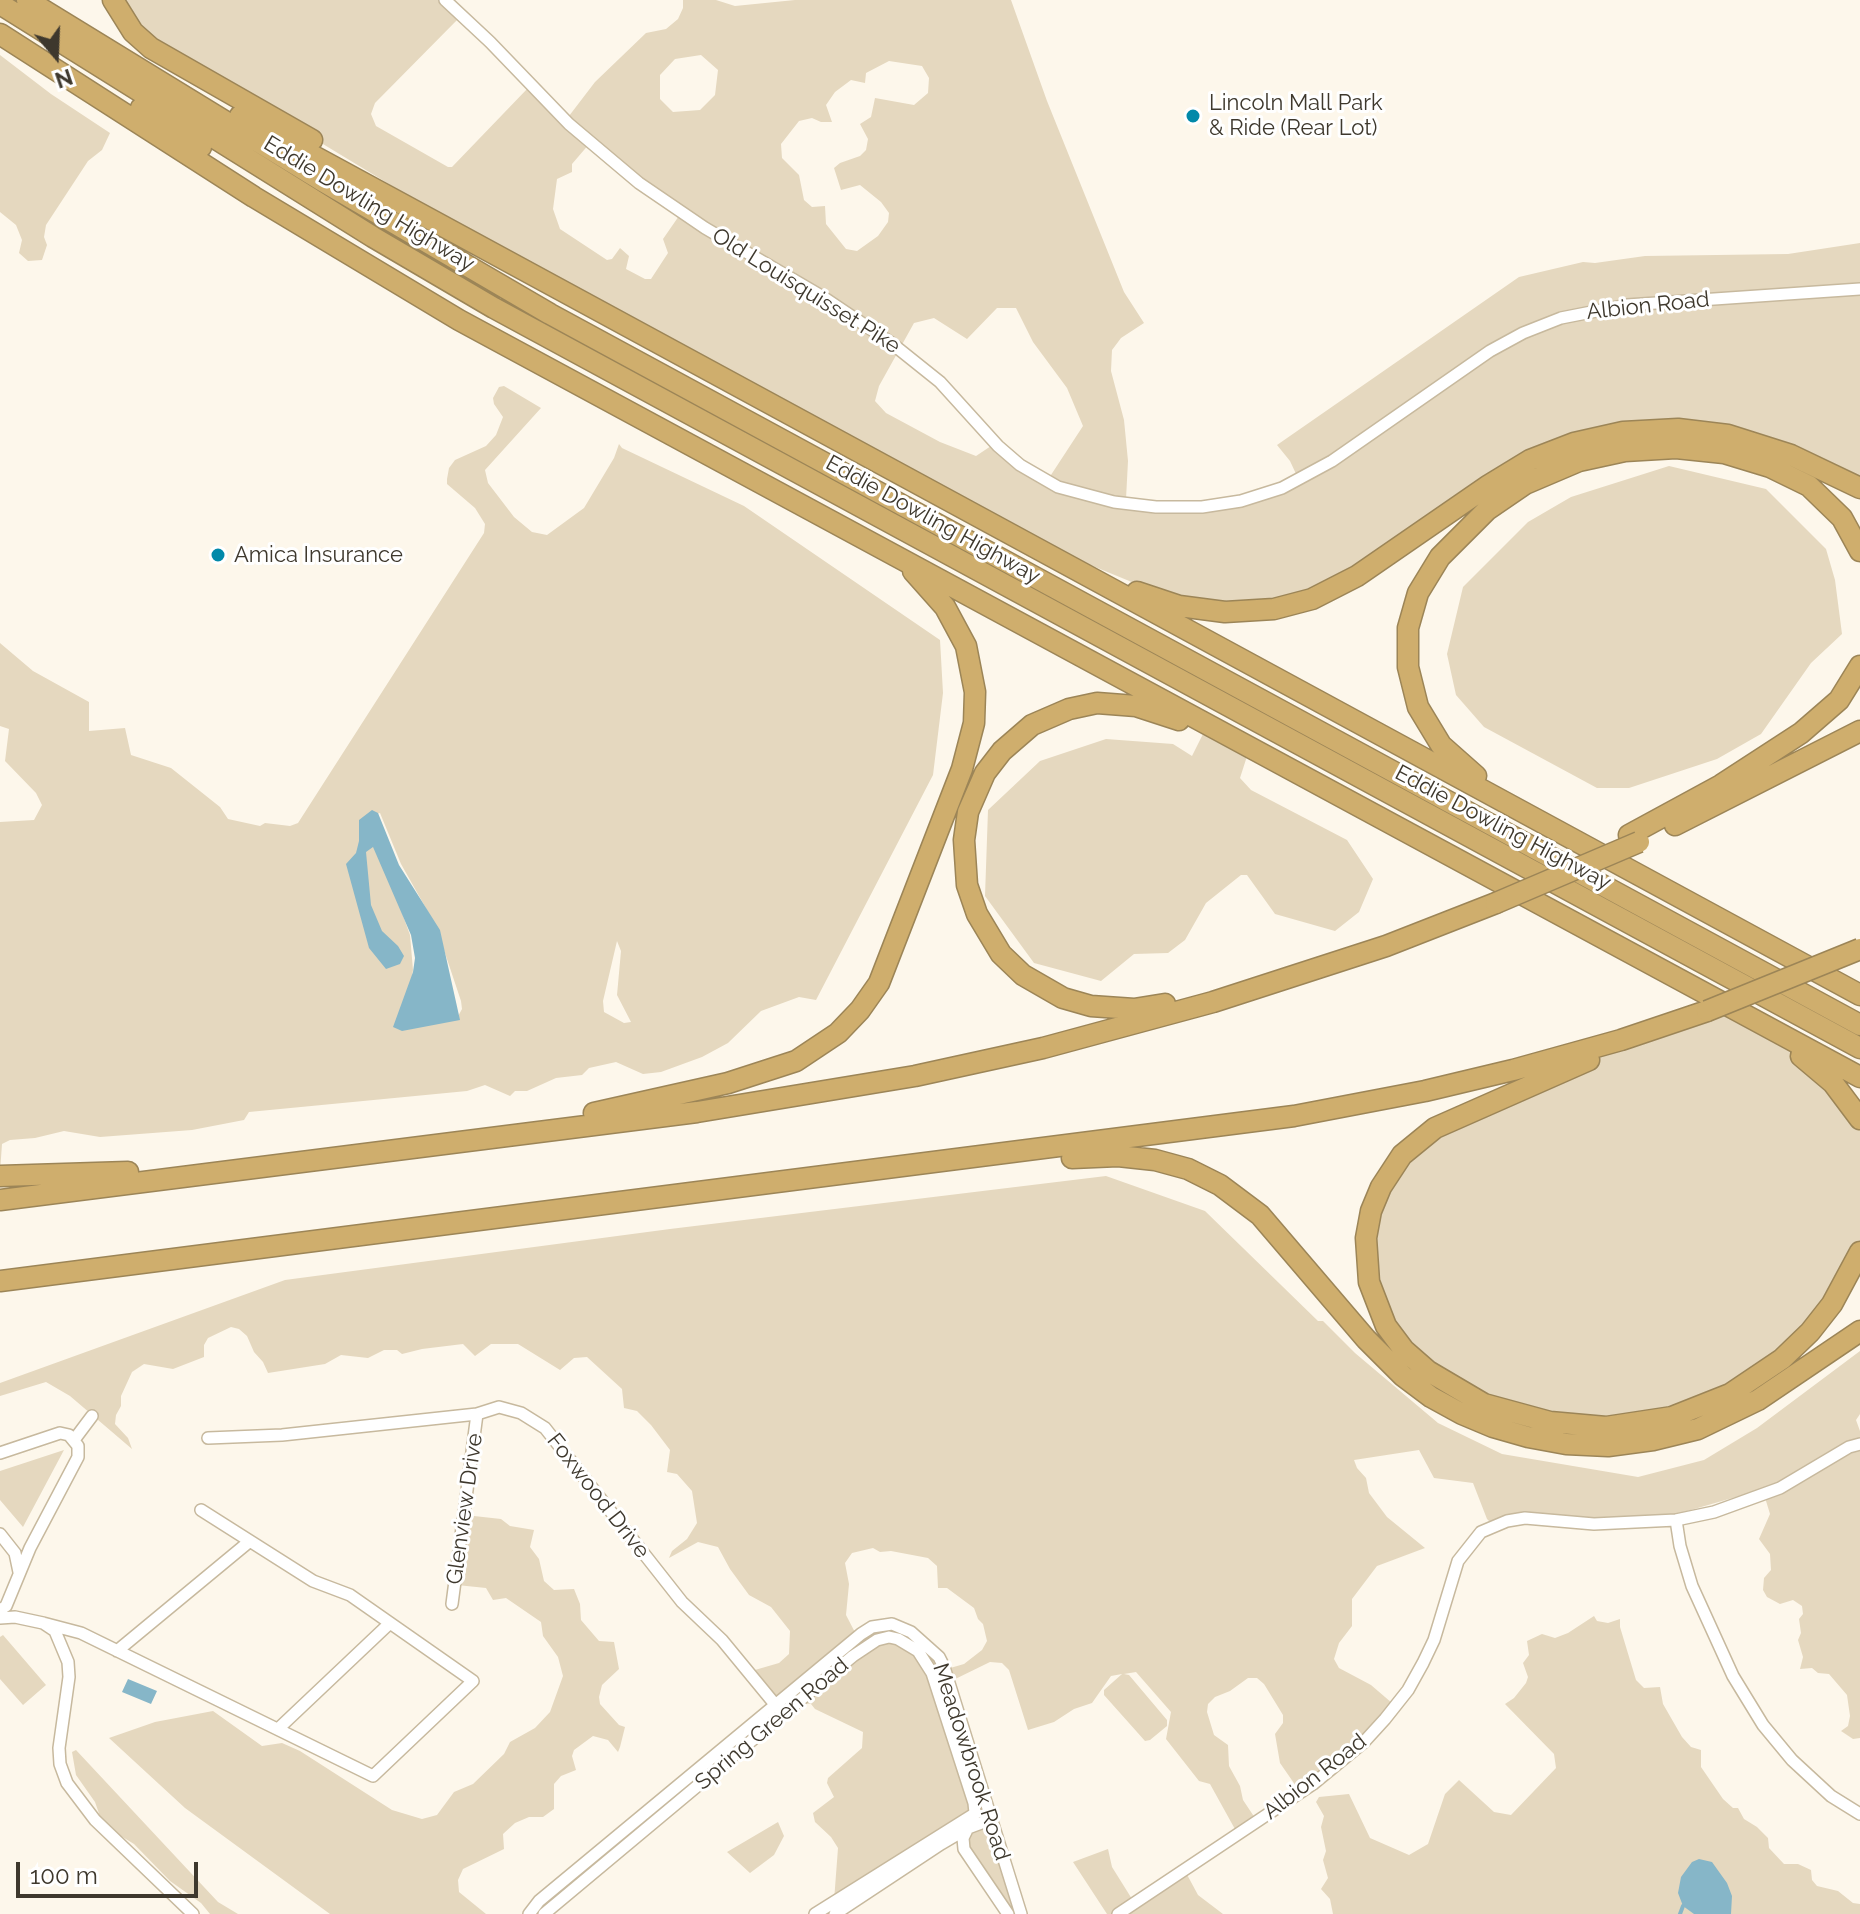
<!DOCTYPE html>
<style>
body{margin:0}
#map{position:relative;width:1860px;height:1914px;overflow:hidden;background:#fdf7eb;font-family:Raleway,sans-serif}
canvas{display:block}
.north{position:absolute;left:16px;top:16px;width:80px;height:80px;-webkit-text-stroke:6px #fff;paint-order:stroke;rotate:161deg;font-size:22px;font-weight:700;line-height:32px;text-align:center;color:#3e382d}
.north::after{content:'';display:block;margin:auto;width:28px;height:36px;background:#3e382d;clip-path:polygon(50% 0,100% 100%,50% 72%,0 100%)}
.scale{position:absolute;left:16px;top:1862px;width:182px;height:36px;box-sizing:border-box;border:4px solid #3e382d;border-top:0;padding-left:10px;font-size:24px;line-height:28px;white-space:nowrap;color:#3e382d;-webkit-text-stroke:6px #fff;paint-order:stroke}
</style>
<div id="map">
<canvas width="1860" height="1914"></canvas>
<div class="north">N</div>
<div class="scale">100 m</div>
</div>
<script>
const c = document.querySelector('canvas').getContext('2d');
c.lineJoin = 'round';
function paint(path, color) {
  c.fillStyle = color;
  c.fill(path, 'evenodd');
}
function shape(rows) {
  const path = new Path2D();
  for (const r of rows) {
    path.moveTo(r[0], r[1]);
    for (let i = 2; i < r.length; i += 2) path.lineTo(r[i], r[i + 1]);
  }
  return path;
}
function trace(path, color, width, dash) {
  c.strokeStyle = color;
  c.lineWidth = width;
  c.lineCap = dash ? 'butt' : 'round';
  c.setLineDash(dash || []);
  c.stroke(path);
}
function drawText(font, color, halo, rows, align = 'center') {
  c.font = font + ' Raleway,sans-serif';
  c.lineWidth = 6;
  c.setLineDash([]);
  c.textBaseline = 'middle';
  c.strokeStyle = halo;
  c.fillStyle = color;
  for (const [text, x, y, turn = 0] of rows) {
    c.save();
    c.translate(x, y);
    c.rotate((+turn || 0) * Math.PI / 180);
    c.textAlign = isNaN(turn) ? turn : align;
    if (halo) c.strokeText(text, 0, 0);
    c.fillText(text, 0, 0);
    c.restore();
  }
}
const green = shape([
 [109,0,447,0,461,16,375,103,371,114,376,126,448,167,452,167,528,88,569,116,595,82,646,33,666,29,678,19,683,8,683,0,716,0,735,6,795,0,1011,0,1047,101,1124,292,1144,323,1121,338,1112,350,1111,371,1124,420,1128,461,1126,499,1173,504,1210,500,1252,493,1297,476,1290,461,1277,445,1519,277,1583,262,1595,263,1645,256,1788,254,1860,243,1860,483,1820,466,1588,434,1339,582,1293,599,1190,606,1071,557,488,244,138,32],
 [701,55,718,70,715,95,700,110,673,112,660,99,660,75,675,59],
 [889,61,922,66,929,78,928,93,914,105,875,98,871,117,860,124,868,139,866,150,860,156,840,163,834,168,841,190,860,185,881,202,889,213,888,222,878,236,857,251,846,249,826,224,825,206,812,207,804,200,799,175,782,158,781,144,799,121,812,118,821,122,832,122,826,105,835,92,851,80,865,83,866,73],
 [590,143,681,213,663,239,668,253,651,279,645,279,626,269,629,256,620,248,612,259,607,260,560,229,553,209,557,179,572,172,572,164],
 [997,308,1016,308,1033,342,1067,388,1083,426,1049,478,1008,454,997,442,976,456,940,442,886,413,875,401,879,386,914,323,934,318,967,339],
 [0,55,51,94,110,133,102,150,88,161,46,225,44,237,47,245,42,260,28,261,19,253,22,240,16,225,0,212],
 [504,386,541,408,485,470,488,483,514,517,532,532,547,535,584,508,614,458,619,444,622,448,744,506,940,640,943,693,933,775,816,1000,799,997,761,1011,728,1043,702,1057,661,1072,643,1074,616,1062,589,1068,582,1075,556,1078,527,1091,515,1091,510,1096,485,1085,467,1091,249,1112,244,1120,192,1130,100,1137,64,1131,35,1138,10,1140,2,1144,0,1172,0,822,34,820,42,805,36,793,5,761,9,729,0,726,0,643,33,671,89,702,89,731,125,728,131,755,171,768,220,807,228,819,260,826,265,823,290,826,298,823,484,533,485,524,475,508,447,484,447,479,449,468,455,460,486,446,496,435,503,417,494,404,493,398,499,387],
 [380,813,401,864,436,926,461,1001,462,1009,456,1020,406,1022,413,970,410,935,376,841,372,815],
 [617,941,621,951,617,995,631,1022,624,1023,604,1012,603,1001],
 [1669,466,1766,489,1826,549,1835,580,1842,634,1811,663,1761,734,1717,759,1629,788,1597,788,1484,727,1456,695,1447,654,1463,587,1528,522,1571,497],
 [1205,730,1249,750,1240,778,1251,790,1347,840,1373,879,1359,912,1335,931,1275,914,1247,875,1241,875,1206,903,1185,940,1168,953,1134,954,1101,981,1034,963,985,896,988,810,1040,761,1106,739,1173,744,1192,756],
 [1728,1006,1797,1052,1860,1127,1860,1242,1835,1291,1790,1344,1728,1390,1651,1418,1528,1416,1415,1360,1366,1282,1381,1177,1464,1109],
 [1106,1176,1205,1211,1318,1321,1323,1321,1355,1353,1438,1423,1502,1454,1638,1477,1704,1460,1757,1428,1860,1351,1860,1414,1856,1420,1860,1431,1860,1738,1853,1739,1841,1731,1848,1726,1850,1716,1847,1695,1829,1674,1818,1673,1812,1668,1800,1669,1803,1657,1798,1640,1801,1633,1799,1619,1803,1614,1802,1606,1793,1600,1780,1604,1767,1597,1763,1590,1764,1578,1771,1570,1770,1554,1759,1539,1770,1514,1763,1491,1760,1490,1677,1514,1601,1519,1524,1513,1491,1523,1487,1519,1473,1483,1434,1478,1419,1450,1354,1460,1357,1468,1366,1478,1369,1493,1387,1517,1425,1548,1377,1566,1352,1599,1352,1626,1339,1643,1334,1659,1339,1668,1371,1685,1392,1703,1391,1707,1351,1750,1298,1789,1280,1763,1275,1734,1283,1723,1283,1715,1264,1684,1257,1678,1248,1678,1230,1691,1215,1697,1208,1704,1207,1712,1214,1735,1228,1745,1229,1766,1240,1786,1243,1800,1255,1818,1236,1831,1210,1784,1199,1781,1166,1739,1171,1712,1136,1672,1124,1674,1129,1675,1167,1720,1167,1726,1150,1740,1145,1741,1104,1695,1104,1690,1122,1674,1111,1676,1092,1703,1074,1709,1054,1722,1028,1730,1009,1670,1002,1663,990,1662,945,1684,988,1813,835,1914,815,1914,834,1901,838,1848,831,1837,815,1822,813,1813,834,1797,827,1783,828,1778,862,1748,863,1732,815,1709,811,1704,799,1703,780,1713,748,1672,779,1663,789,1654,790,1631,771,1607,749,1595,730,1569,718,1547,698,1542,669,1558,672,1551,687,1539,697,1523,692,1491,677,1474,667,1472,670,1450,651,1425,637,1411,624,1408,622,1389,587,1357,574,1358,560,1370,518,1344,491,1344,475,1356,463,1344,422,1349,402,1354,397,1350,384,1350,368,1358,341,1355,325,1364,268,1373,263,1362,254,1352,247,1336,239,1329,231,1327,208,1338,204,1345,204,1357,173,1369,144,1364,132,1372,121,1396,121,1406,116,1415,115,1424,128,1438,132,1449,70,1396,46,1382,0,1396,0,1383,285,1280,670,1229],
 [873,1548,880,1552,891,1551,928,1558,937,1566,938,1588,947,1588,974,1608,978,1619,983,1624,987,1641,982,1650,964,1664,940,1671,932,1656,900,1630,878,1631,860,1642,846,1615,849,1584,845,1563,852,1553],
 [64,1450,23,1527,0,1500,0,1471],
 [465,1515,501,1519,510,1526,534,1530,530,1547,539,1559,544,1581,554,1590,574,1589,580,1604,581,1620,599,1641,614,1642,619,1669,602,1685,599,1697,600,1704,619,1725,625,1727,620,1747,618,1752,608,1740,593,1736,574,1750,572,1756,576,1770,561,1776,554,1784,554,1809,543,1817,529,1817,515,1823,503,1834,504,1849,463,1869,458,1880,459,1892,486,1914,330,1914,185,1808,109,1738,155,1722,213,1711,262,1746,282,1743,300,1751,392,1810,422,1819,437,1815,454,1792,473,1784,504,1754,510,1742,535,1728,550,1712,563,1676,558,1657,543,1636,541,1622,506,1598,493,1600,486,1588,457,1585],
 [1594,1616,1597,1621,1608,1623,1620,1619,1620,1627,1636,1680,1644,1688,1660,1687,1663,1704,1682,1737,1691,1747,1701,1750,1701,1767,1723,1799,1733,1808,1738,1808,1744,1819,1757,1827,1768,1838,1769,1848,1784,1864,1798,1864,1811,1870,1812,1880,1817,1886,1838,1891,1853,1903,1860,1904,1860,1914,1333,1914,1330,1899,1321,1889,1328,1878,1323,1860,1326,1851,1321,1827,1324,1816,1316,1802,1319,1797,1349,1794,1370,1838,1409,1855,1428,1844,1445,1794,1459,1780,1494,1812,1511,1815,1556,1768,1554,1754,1505,1704,1514,1698,1526,1683,1528,1677,1523,1663,1529,1655,1527,1641,1542,1634,1555,1638,1568,1633],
 [3,1635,46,1685,23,1705,0,1679,0,1637],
 [76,1750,218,1902,238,1914,210,1914,201,1903,170,1881,134,1844,103,1825,95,1802,76,1775,72,1752],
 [778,1822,784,1836,774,1855,750,1873,727,1852],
 [979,1827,986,1829,991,1834,1021,1914,1008,1914,967,1846,965,1835],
 [1108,1849,1112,1867,1132,1899,1184,1869,1198,1895,1223,1914,1107,1914,1073,1862]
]);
const water = shape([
 [372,810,378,813,399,865,440,930,460,1020,402,1031,393,1027,413,972,415,958,411,935,373,847,366,852,371,905,382,931,398,946,404,956,400,964,386,969,369,948,346,864,356,853,359,841,359,820],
 [128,1679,157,1691,151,1704,122,1692],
 [1699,1859,1712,1862,1727,1883,1732,1896,1731,1914,1694,1914,1683,1906,1678,1893,1681,1877,1692,1862]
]);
const stream = shape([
 [1680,1914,1683,1906]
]);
const minor = shape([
 [445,0,490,42,569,124,639,183,705,228,823,297,890,342,940,382,998,446,1020,465,1058,487,1114,502,1156,507,1202,507,1241,501,1282,488,1332,461,1490,351,1523,333,1561,318,1627,305,1860,289],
 [208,1438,282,1435,477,1414,499,1407,521,1413,545,1428,682,1602,722,1640,778,1708],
 [74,1440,92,1416],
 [0,1453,60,1433,69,1435,78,1446,78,1457,30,1548,6,1606,0,1610],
 [1676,1520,1680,1546,1692,1586,1733,1676,1763,1725,1792,1760,1831,1796,1860,1814],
 [0,1534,15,1553,19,1572],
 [452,1604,477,1414],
 [0,1618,15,1617,43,1623,55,1631,68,1662,69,1677,59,1748,60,1764,67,1783,95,1820,193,1914],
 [43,1623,81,1633,373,1776,473,1681,350,1595,313,1581,201,1510],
 [117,1651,250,1541],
 [278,1729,390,1623],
 [529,1914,539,1901,861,1634,872,1627,892,1624,911,1632,939,1657,944,1667,1021,1914],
 [544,1914,853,1656,877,1640,889,1637,898,1639,918,1651,932,1673,974,1803,975,1813,963,1838,964,1849,1008,1914],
 [815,1914,976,1813],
 [835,1914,941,1844,968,1828,992,1819],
 [1118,1914,1313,1784,1364,1742,1385,1719,1408,1690,1423,1663,1434,1640,1458,1561,1481,1532,1507,1521,1525,1518,1594,1524,1676,1520,1714,1512,1780,1488,1849,1447,1860,1444]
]);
const motorway = shape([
 [27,0,324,182,550,314,1860,1025],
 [113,0,133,32,151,48,312,140],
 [0,4,373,237,494,308,1860,1048],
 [0,34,254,197,459,320,1860,1077],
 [141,108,201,147],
 [240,116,1860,995],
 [1137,592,1179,606,1225,612,1274,609,1312,599,1357,576,1489,485,1530,460,1574,443,1623,432,1678,429,1728,435,1791,455,1860,488],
 [1476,776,1441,745,1418,707,1408,667,1408,628,1418,593,1440,557,1487,510,1525,484,1579,461,1625,451,1676,448,1724,453,1770,467,1809,486,1842,518,1860,551],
 [1675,825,1860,731],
 [1629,835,1721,785,1801,733,1839,700,1860,666],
 [1165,1004,1134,1009,1091,1006,1063,998,1023,975,1001,954,977,914,967,885,964,840,968,812,985,773,1002,751,1032,725,1069,709,1097,703,1136,706,1179,720],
 [1801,1056,1833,1083,1860,1119],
 [1589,1060,1435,1128,1402,1155,1381,1187,1371,1211,1366,1238,1369,1282,1386,1326,1404,1350,1428,1371,1484,1404,1550,1422,1606,1427,1672,1417,1730,1394,1782,1359,1810,1332,1832,1304,1860,1252],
 [594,1113,728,1083,796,1061,838,1033,860,1010,879,983,962,769,974,723,975,692,966,646,945,607,913,571],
 [1072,1158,1118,1156,1155,1160,1188,1169,1220,1185,1260,1215,1366,1339,1403,1376,1431,1397,1462,1414,1493,1427,1528,1437,1566,1444,1608,1446,1653,1440,1698,1429,1758,1400,1860,1331],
 [0,1176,128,1172],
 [0,1200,697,1112,915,1076,1043,1048,1213,1002,1386,946,1496,903],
 [0,1281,1294,1116,1425,1091,1513,1070,1621,1040,1707,1011]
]);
const motorwayBridge = shape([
 [1496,903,1639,842],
 [1707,1011,1860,949]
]);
const markers = [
 [1193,116,8,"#0189a9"],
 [218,555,8,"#0189a9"]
];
const poiNames = [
 ["Lincoln Mall Park",1209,103],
 ["& Ride (Rear Lot)",1209,128],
 ["Amica Insurance",234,555]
];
const streetNames = [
 ["Eddie Dowling Highway",369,204,31],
 ["Old Louisquisset Pike",806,291,32],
 ["Albion Road",1648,306,-6],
 ["Eddie Dowling Highway",933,520,29],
 ["Eddie Dowling Highway",1503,828,28],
 ["Foxwood Drive",598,1496,52],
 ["Glenview Drive",465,1509,-82],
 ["Spring Green Road",772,1724,-40],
 ["Meadowbrook Road",971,1762,72],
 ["Albion Road",1315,1777,-38]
];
paint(green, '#e5d8bf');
paint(water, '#86b6c8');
trace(stream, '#86b6c8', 4);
trace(minor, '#c7b99e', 14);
trace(motorway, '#9c8557', 23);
trace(minor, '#fff', 11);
trace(motorway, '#cfae6d', 20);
trace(motorwayBridge, '#9c8557', 23, []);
trace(motorwayBridge, '#cfae6d', 20);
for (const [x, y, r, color] of markers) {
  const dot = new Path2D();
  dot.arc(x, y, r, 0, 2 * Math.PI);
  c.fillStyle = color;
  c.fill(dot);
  trace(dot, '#fff', 3);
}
drawText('22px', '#3e382d', '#fff', poiNames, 'left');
drawText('22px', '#3e382d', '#fff', streetNames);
</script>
